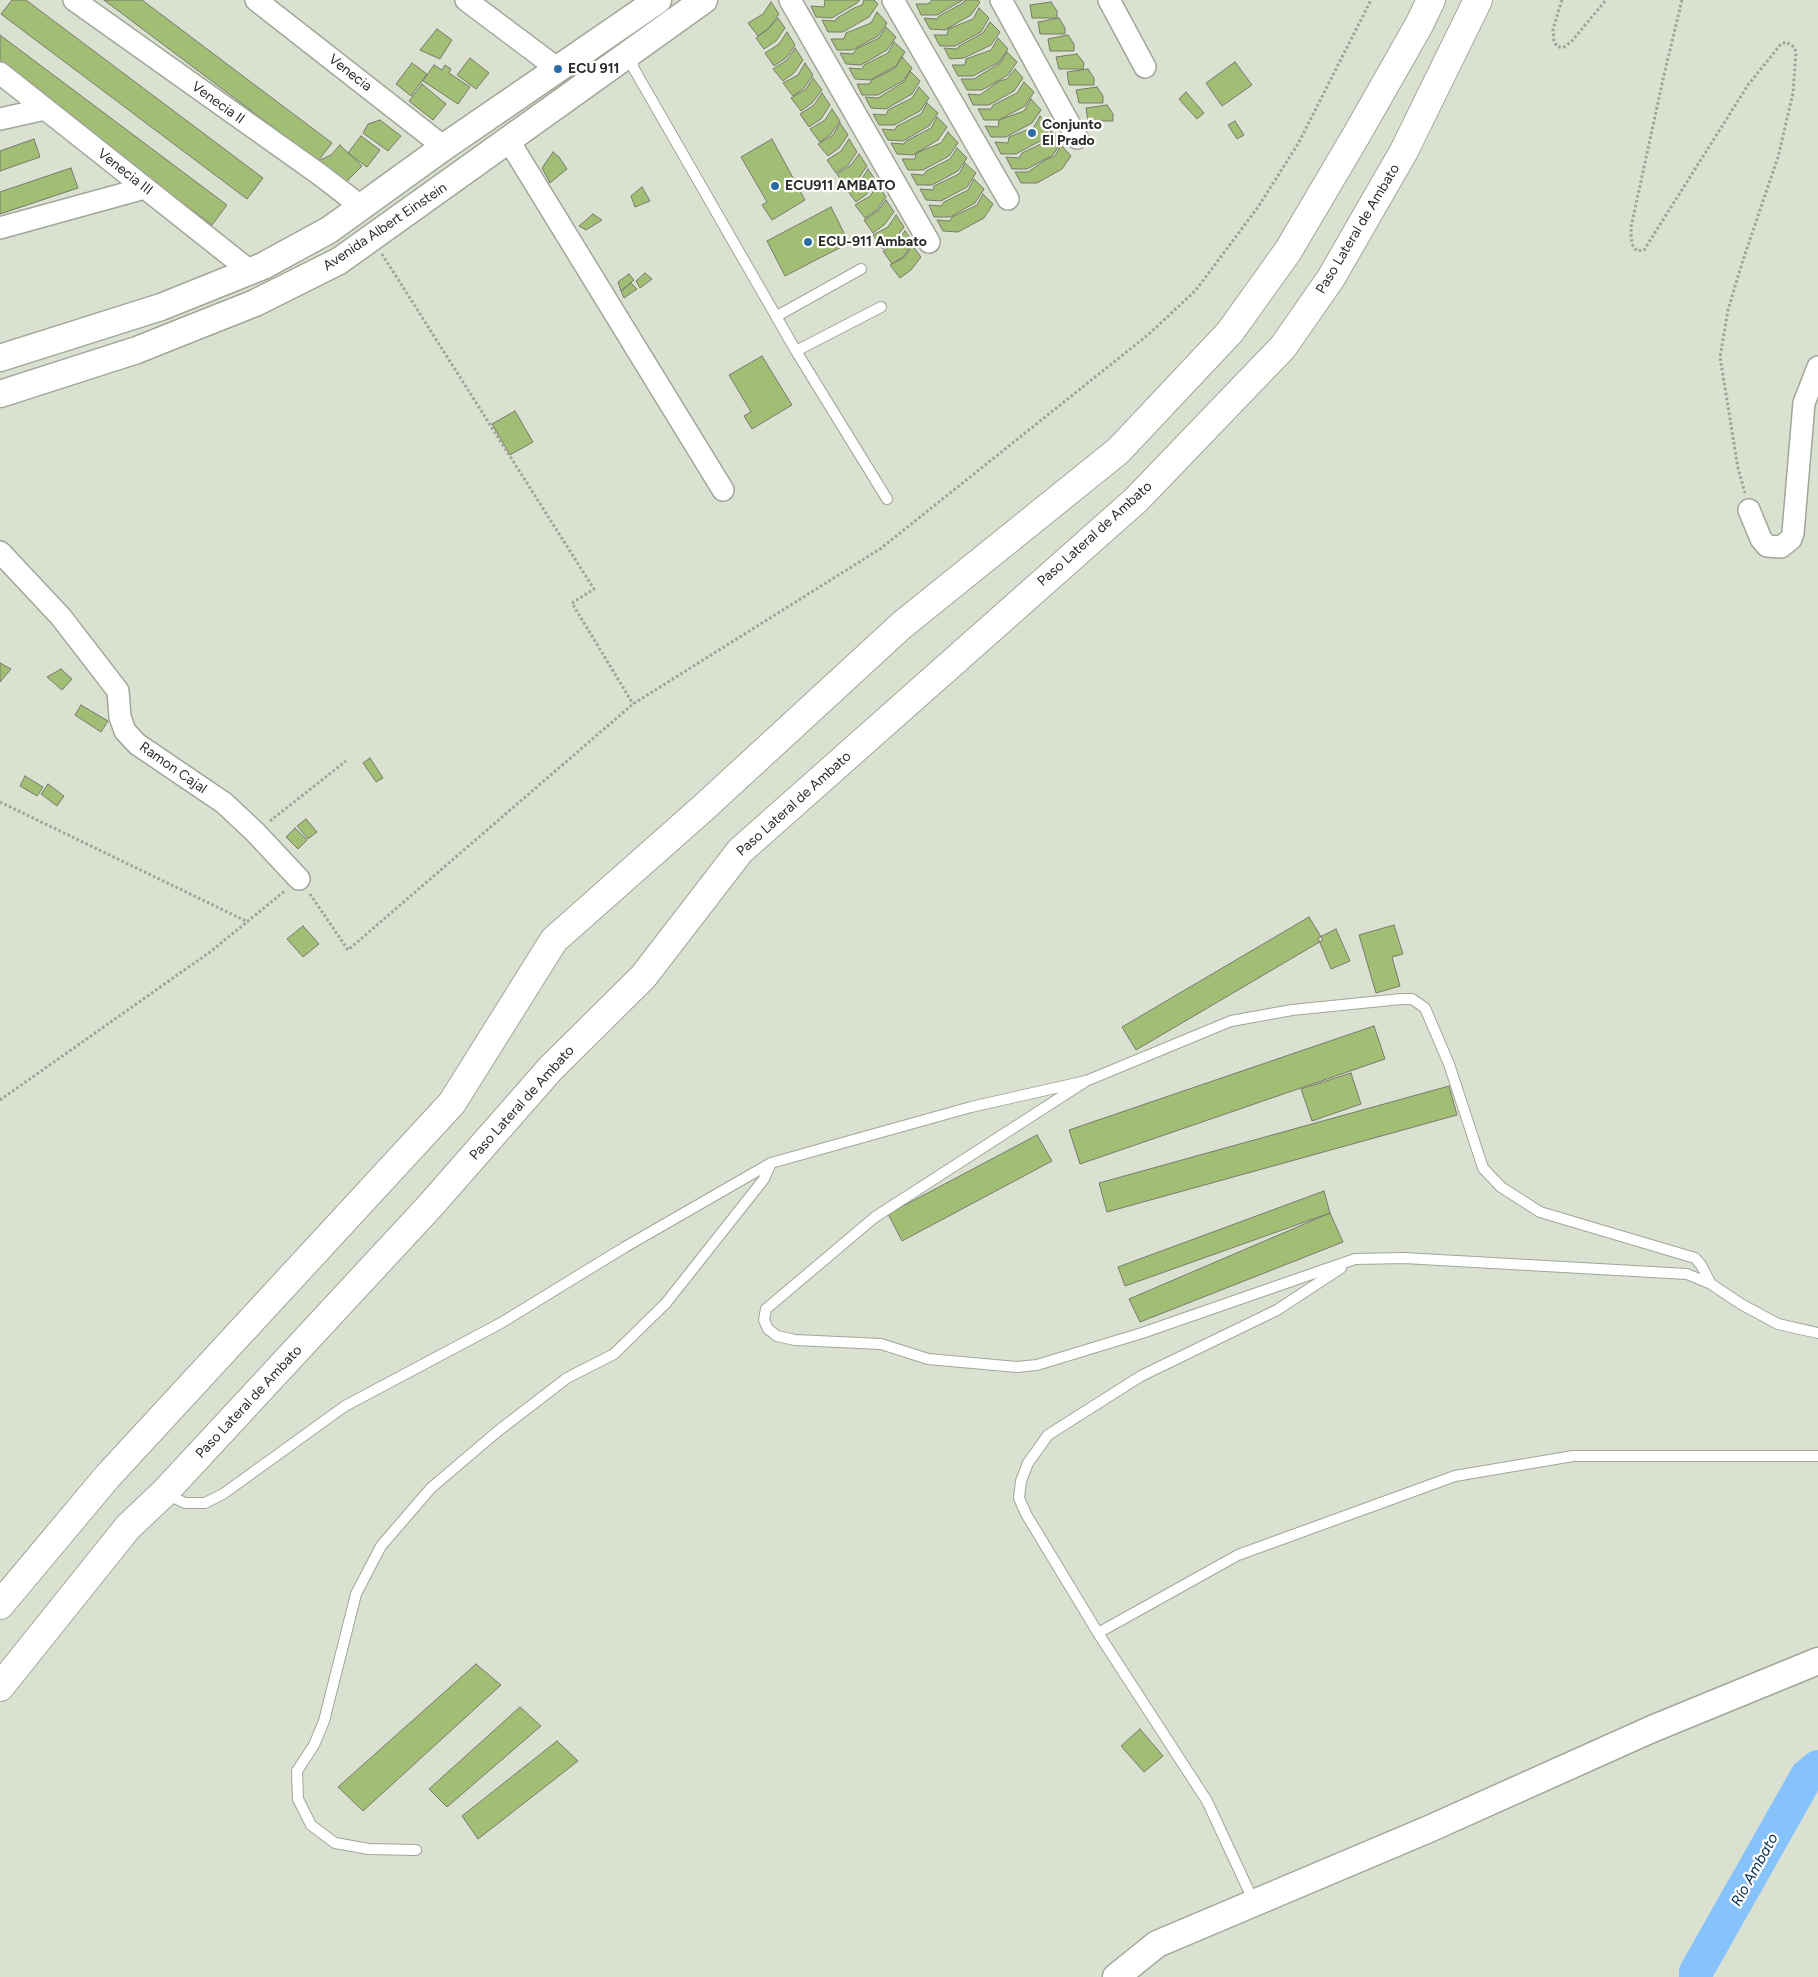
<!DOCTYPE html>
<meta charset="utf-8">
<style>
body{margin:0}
canvas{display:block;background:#dbe1d1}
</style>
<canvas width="1818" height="1977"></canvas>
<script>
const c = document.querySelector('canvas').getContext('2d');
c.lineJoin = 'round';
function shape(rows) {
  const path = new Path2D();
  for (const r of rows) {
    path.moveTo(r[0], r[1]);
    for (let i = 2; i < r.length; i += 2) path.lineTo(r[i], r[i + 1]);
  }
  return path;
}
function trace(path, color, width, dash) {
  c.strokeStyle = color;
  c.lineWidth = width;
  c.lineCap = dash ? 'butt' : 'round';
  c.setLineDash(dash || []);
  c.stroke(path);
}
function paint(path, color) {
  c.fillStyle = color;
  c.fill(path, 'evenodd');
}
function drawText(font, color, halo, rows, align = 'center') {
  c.font = font + ' Figtree,sans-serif';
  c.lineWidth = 4.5;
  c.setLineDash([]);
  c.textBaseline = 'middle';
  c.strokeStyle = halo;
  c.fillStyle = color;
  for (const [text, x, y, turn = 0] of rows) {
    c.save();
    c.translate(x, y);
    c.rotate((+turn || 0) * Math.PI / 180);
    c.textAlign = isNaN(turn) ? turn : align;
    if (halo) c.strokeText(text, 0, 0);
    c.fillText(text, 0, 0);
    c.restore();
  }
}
const river = shape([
 [1696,1977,1696,1972,1807,1776,1818,1767]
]);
const building = shape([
 [12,0,26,0,263,178,247,199,1,14,12,0],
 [104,0,142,0,332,143,318,161,104,0],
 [825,0,860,0,857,3,832,18,816,17,811,6,824,7,825,0],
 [864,0,874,0,878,4,869,17,843,32,828,32,822,20,835,21,837,18,854,8,862,5,864,0],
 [932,0,963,0,937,15,921,15,916,4,928,4,932,0],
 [965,0,978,0,980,2,971,15,945,30,930,29,924,18,937,19,939,16,963,3,965,0],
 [771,2,779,14,769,28,758,36,748,23,763,14,771,2],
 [1051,2,1057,11,1057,18,1032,18,1030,5,1051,2],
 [979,8,989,18,981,32,955,46,940,46,934,35,947,35,948,29,973,19,979,8],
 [877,12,887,23,878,36,852,50,837,50,831,39,844,39,846,33,871,23,877,12],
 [778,18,785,28,776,41,764,49,756,38,769,28,778,18],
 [1059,18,1065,28,1065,34,1040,34,1038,22,1059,18],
 [990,22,1000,32,991,45,964,58,950,59,944,48,957,49,959,46,983,33,990,22],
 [886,27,896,37,887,50,861,65,846,64,840,53,853,54,856,49,879,38,886,27],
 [437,29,452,40,440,59,420,50,437,29],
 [787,32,795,45,786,58,774,66,765,53,779,44,787,32],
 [0,35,227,205,212,225,0,66,0,35],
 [1068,35,1074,44,1074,51,1050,51,1048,39,1068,35],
 [998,38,1008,49,999,62,973,76,958,76,952,65,965,65,966,59,991,50,998,38],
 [894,42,905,52,896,66,870,80,855,79,849,68,862,69,864,65,888,53,894,42],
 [795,48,803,60,794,73,783,81,773,69,787,60,795,48],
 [1007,52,1017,62,1008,75,982,90,967,90,961,79,974,79,1000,63,1007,52],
 [1077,54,1084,63,1083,69,1059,69,1056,57,1077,54],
 [902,57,912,68,903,81,878,95,862,95,857,84,869,84,872,80,895,68,902,57],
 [470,58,489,73,476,89,457,75,470,58],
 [1235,62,1252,85,1222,106,1206,83,1235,62],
 [412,63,427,74,411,96,396,84,412,63],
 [805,63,813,75,804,88,793,96,783,83,798,75,805,63],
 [434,65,442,70,445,65,451,69,449,73,470,87,458,104,423,81,434,65],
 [1015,69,1023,78,1014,91,989,105,973,105,968,94,980,95,999,81,1007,79,1015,69],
 [1088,69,1094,78,1094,85,1069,85,1067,72,1088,69],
 [910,71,920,81,912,94,886,109,871,108,865,97,878,98,904,82,910,71],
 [813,78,822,90,812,103,801,111,791,98,806,89,813,78],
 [1024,82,1034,92,1025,106,999,120,984,120,978,109,991,109,993,105,1017,93,1024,82],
 [422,84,446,104,433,120,409,101,422,84],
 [919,87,929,98,920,111,894,125,879,125,873,114,886,115,888,110,912,98,919,87],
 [1097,87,1103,96,1103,103,1079,103,1076,90,1097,87],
 [1186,92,1204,113,1197,119,1179,99,1186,92],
 [822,93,830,105,821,119,809,127,800,114,814,105,822,93],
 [1031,99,1041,110,1032,123,1006,137,991,137,985,126,998,127,999,120,1024,111,1031,99],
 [927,103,938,113,929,126,903,141,888,140,882,129,895,130,897,126,921,114,927,103],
 [1107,105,1113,114,1113,121,1088,121,1086,108,1107,105],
 [832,109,840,121,831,134,820,142,810,129,825,120,832,109],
 [1040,116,1051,127,1042,140,1016,154,1001,154,995,142,1008,143,1009,137,1034,127,1040,116],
 [937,117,947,127,938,140,913,155,897,154,891,143,904,144,906,141,931,128,937,117],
 [380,120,401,136,388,151,363,133,368,124,380,120],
 [1235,121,1244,135,1237,139,1228,125,1235,121],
 [840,123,848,135,839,148,828,156,818,144,833,135,840,123],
 [1051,131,1062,141,1053,155,1027,169,1012,169,1006,157,1019,158,1022,153,1045,142,1051,131],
 [948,132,958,143,949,156,923,170,908,170,902,159,915,159,916,153,941,143,948,132],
 [361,136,380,150,367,167,348,153,361,136],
 [34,139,40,157,0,171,0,151,34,139],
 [772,139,805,200,772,220,762,205,767,202,741,157,772,139],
 [849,139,857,152,848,165,836,173,827,160,841,151,849,139],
 [340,145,362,166,343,185,318,161,331,155,340,145],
 [1061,145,1071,156,1062,169,1037,183,1021,183,1015,172,1028,172,1047,159,1055,156,1061,145],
 [957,148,967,158,958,171,932,185,917,185,911,174,924,175,926,171,950,159,957,148],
 [553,152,559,157,567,169,550,183,542,168,553,152],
 [859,154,867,166,858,179,846,187,837,174,851,165,859,154],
 [965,163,976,173,967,187,941,201,926,200,920,189,933,190,934,186,959,174,965,163],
 [71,168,78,188,0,214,0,192,71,168],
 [868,169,876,181,867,194,856,202,846,189,861,180,868,169],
 [974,179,984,189,975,203,950,217,934,217,929,205,941,206,944,202,968,190,974,179],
 [878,185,886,197,877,210,865,218,855,205,870,196,878,185],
 [642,187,650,201,635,207,631,196,642,187],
 [983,194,993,204,984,218,958,232,943,231,937,220,950,221,952,217,977,205,983,194],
 [886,200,894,212,884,225,873,233,864,220,878,211,886,200],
 [831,207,849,243,785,276,767,241,831,207],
 [593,214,602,220,586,230,579,226,593,214],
 [896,215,904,227,894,240,883,249,873,235,888,227,896,215],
 [905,231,913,242,904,256,892,264,883,251,897,242,905,231],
 [912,245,921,257,911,270,900,278,890,265,905,257,912,245],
 [645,273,652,279,640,288,636,281,645,273],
 [629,274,634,280,621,291,618,282,629,274],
 [631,283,637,289,624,298,621,291,631,283],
 [762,356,792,405,752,429,744,416,751,412,729,375,762,356],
 [515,411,533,442,510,455,492,424,515,411],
 [0,663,11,669,0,682,0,663],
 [61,669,72,679,62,690,47,677,61,669],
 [81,705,108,721,101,732,75,715,81,705],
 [370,758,383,778,376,782,363,763,370,758],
 [25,776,43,787,37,796,20,786,25,776],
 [48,784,64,796,57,806,41,794,48,784],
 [306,819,317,832,308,839,297,826,306,819],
 [295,828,307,840,298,849,286,837,295,828],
 [1309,917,1323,940,1136,1050,1122,1027,1309,917],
 [1394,925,1403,954,1392,957,1400,986,1376,993,1359,935,1394,925],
 [303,926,319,944,303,957,287,939,303,926],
 [1336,929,1350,961,1331,969,1318,938,1336,929],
 [1374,1026,1385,1059,1080,1164,1069,1130,1374,1026],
 [1351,1073,1361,1104,1312,1121,1301,1089,1351,1073],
 [1449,1086,1457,1115,1107,1212,1099,1183,1449,1086],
 [1037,1135,1052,1161,902,1241,888,1214,1037,1135],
 [1324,1191,1330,1213,1125,1286,1118,1267,1324,1191],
 [1330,1213,1343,1242,1140,1322,1129,1299,1330,1213],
 [476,1664,501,1685,363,1811,338,1787,476,1664],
 [520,1707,541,1726,447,1807,429,1789,520,1707],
 [1140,1729,1163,1756,1144,1772,1121,1746,1140,1729],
 [557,1741,578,1761,478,1839,462,1816,557,1741]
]);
const path = shape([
 [1562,0,1553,29,1554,42,1558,47,1564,47,1571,42,1606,0],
 [1682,0,1664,75,1631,227,1631,238,1633,246,1637,251,1644,250,1748,85,1781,44,1786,42,1794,47,1796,52,1793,93,1778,157,1742,263,1728,310,1720,357,1738,468,1745,493],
 [382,254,594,589,572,603,633,704],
 [0,802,248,922],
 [270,821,346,761],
 [310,894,348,950,633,704,880,549,1149,334,1196,290,1258,207,1298,144,1371,0],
 [0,1100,210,952,286,890]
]);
const service = shape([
 [630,55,634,69,796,351,887,499],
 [777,316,861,269],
 [796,351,881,307],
 [1086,1081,1231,1021,1292,1010,1401,999,1412,999,1425,1008,1449,1064,1483,1168,1501,1187,1540,1212,1695,1258,1701,1265,1711,1284],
 [166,1494,185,1503,205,1503,223,1494,345,1406,501,1323,625,1247,771,1163,971,1107,1086,1081,875,1217,766,1309,764,1320,768,1329,777,1336,795,1340,881,1344,928,1359,1017,1367,1037,1365,1142,1333,1355,1259,1404,1258,1687,1274,1711,1284,1741,1304,1778,1324,1818,1333],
 [1098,1633,1238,1555,1455,1476,1573,1456,1818,1456],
 [416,1850,369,1849,335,1843,311,1825,298,1799,297,1771,314,1745,324,1721,356,1594,381,1546,431,1488,498,1431,567,1378,614,1354,666,1303,764,1179,771,1163],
 [1254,1902,1207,1801,1098,1633,1026,1514,1019,1498,1021,1481,1028,1463,1048,1435,1141,1376,1277,1310,1341,1268]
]);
const minor = shape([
 [74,0,319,174,362,207],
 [256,0,444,147],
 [466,0,558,69],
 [790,0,929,242],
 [893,0,1008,199],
 [1001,0,1077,138],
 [1109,0,1145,67],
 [0,73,250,271],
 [0,119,45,109],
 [509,141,723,490],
 [0,228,145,188],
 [1749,510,1761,539,1767,546,1781,547,1791,539,1793,533,1804,403,1818,367],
 [0,552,61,617,118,691,120,717,125,731,137,744,224,803,255,832,299,879]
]);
const tertiary = shape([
 [0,358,161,307,263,266,329,230,444,147,658,0],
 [0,394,137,350,182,332,255,303,339,261,704,0],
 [1116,1977,1157,1944,1429,1829,1652,1729,1818,1661]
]);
const trunk = shape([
 [0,1605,107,1477,452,1103,554,940,702,809,902,625,1118,451,1230,332,1288,251,1357,134,1419,25,1431,0],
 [0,1687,128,1527,164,1493,430,1206,551,1068,643,977,740,851,1136,500,1283,347,1331,278,1404,151,1478,0]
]);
const markers = [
 [558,69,5,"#2d6ca3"],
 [1032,133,5,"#2d6ca3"],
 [775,186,5,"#2d6ca3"],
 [808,242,5,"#2d6ca3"]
];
const poiNames = [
 ["ECU 911",568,69],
 ["Conjunto",1042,125],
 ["El Prado",1042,141],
 ["ECU911 AMBATO",785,186],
 ["ECU-911 Ambato",818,242]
];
const streetNames = [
 ["Venecia",350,73,38],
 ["Venecia II",218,103,36],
 ["Venecia III",125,172,38],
 ["Avenida Albert Einstein",385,227,-34],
 ["Paso Lateral de Ambato",1358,229,-59],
 ["Paso Lateral de Ambato",1095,534,-42],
 ["Ramon Cajal",173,768,35],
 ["Paso Lateral de Ambato",794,804,-42],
 ["Paso Lateral de Ambato",522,1103,-48],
 ["Paso Lateral de Ambato",249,1402,-47]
];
const waterNames = [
 ["Río Ambato",1755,1870,-61]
];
trace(river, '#86c2fb', 34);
paint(building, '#a2bd74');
trace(building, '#767b6d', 1);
trace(service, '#a1a798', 12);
trace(minor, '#a1a798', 24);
trace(tertiary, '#a1a798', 29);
trace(trunk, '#a1a798', 30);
trace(path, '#9ea397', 3, [2.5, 2.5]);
trace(service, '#fff', 10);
trace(minor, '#fff', 21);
trace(tertiary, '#fff', 26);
trace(trunk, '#fff', 28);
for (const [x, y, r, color] of markers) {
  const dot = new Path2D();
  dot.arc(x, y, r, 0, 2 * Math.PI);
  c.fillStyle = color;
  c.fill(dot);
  trace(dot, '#fff', 2);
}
drawText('bold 14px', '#2a2d27', '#fff', poiNames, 'left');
drawText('14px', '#2a2d27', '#fff', streetNames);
drawText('italic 15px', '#002d50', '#fff', waterNames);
</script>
